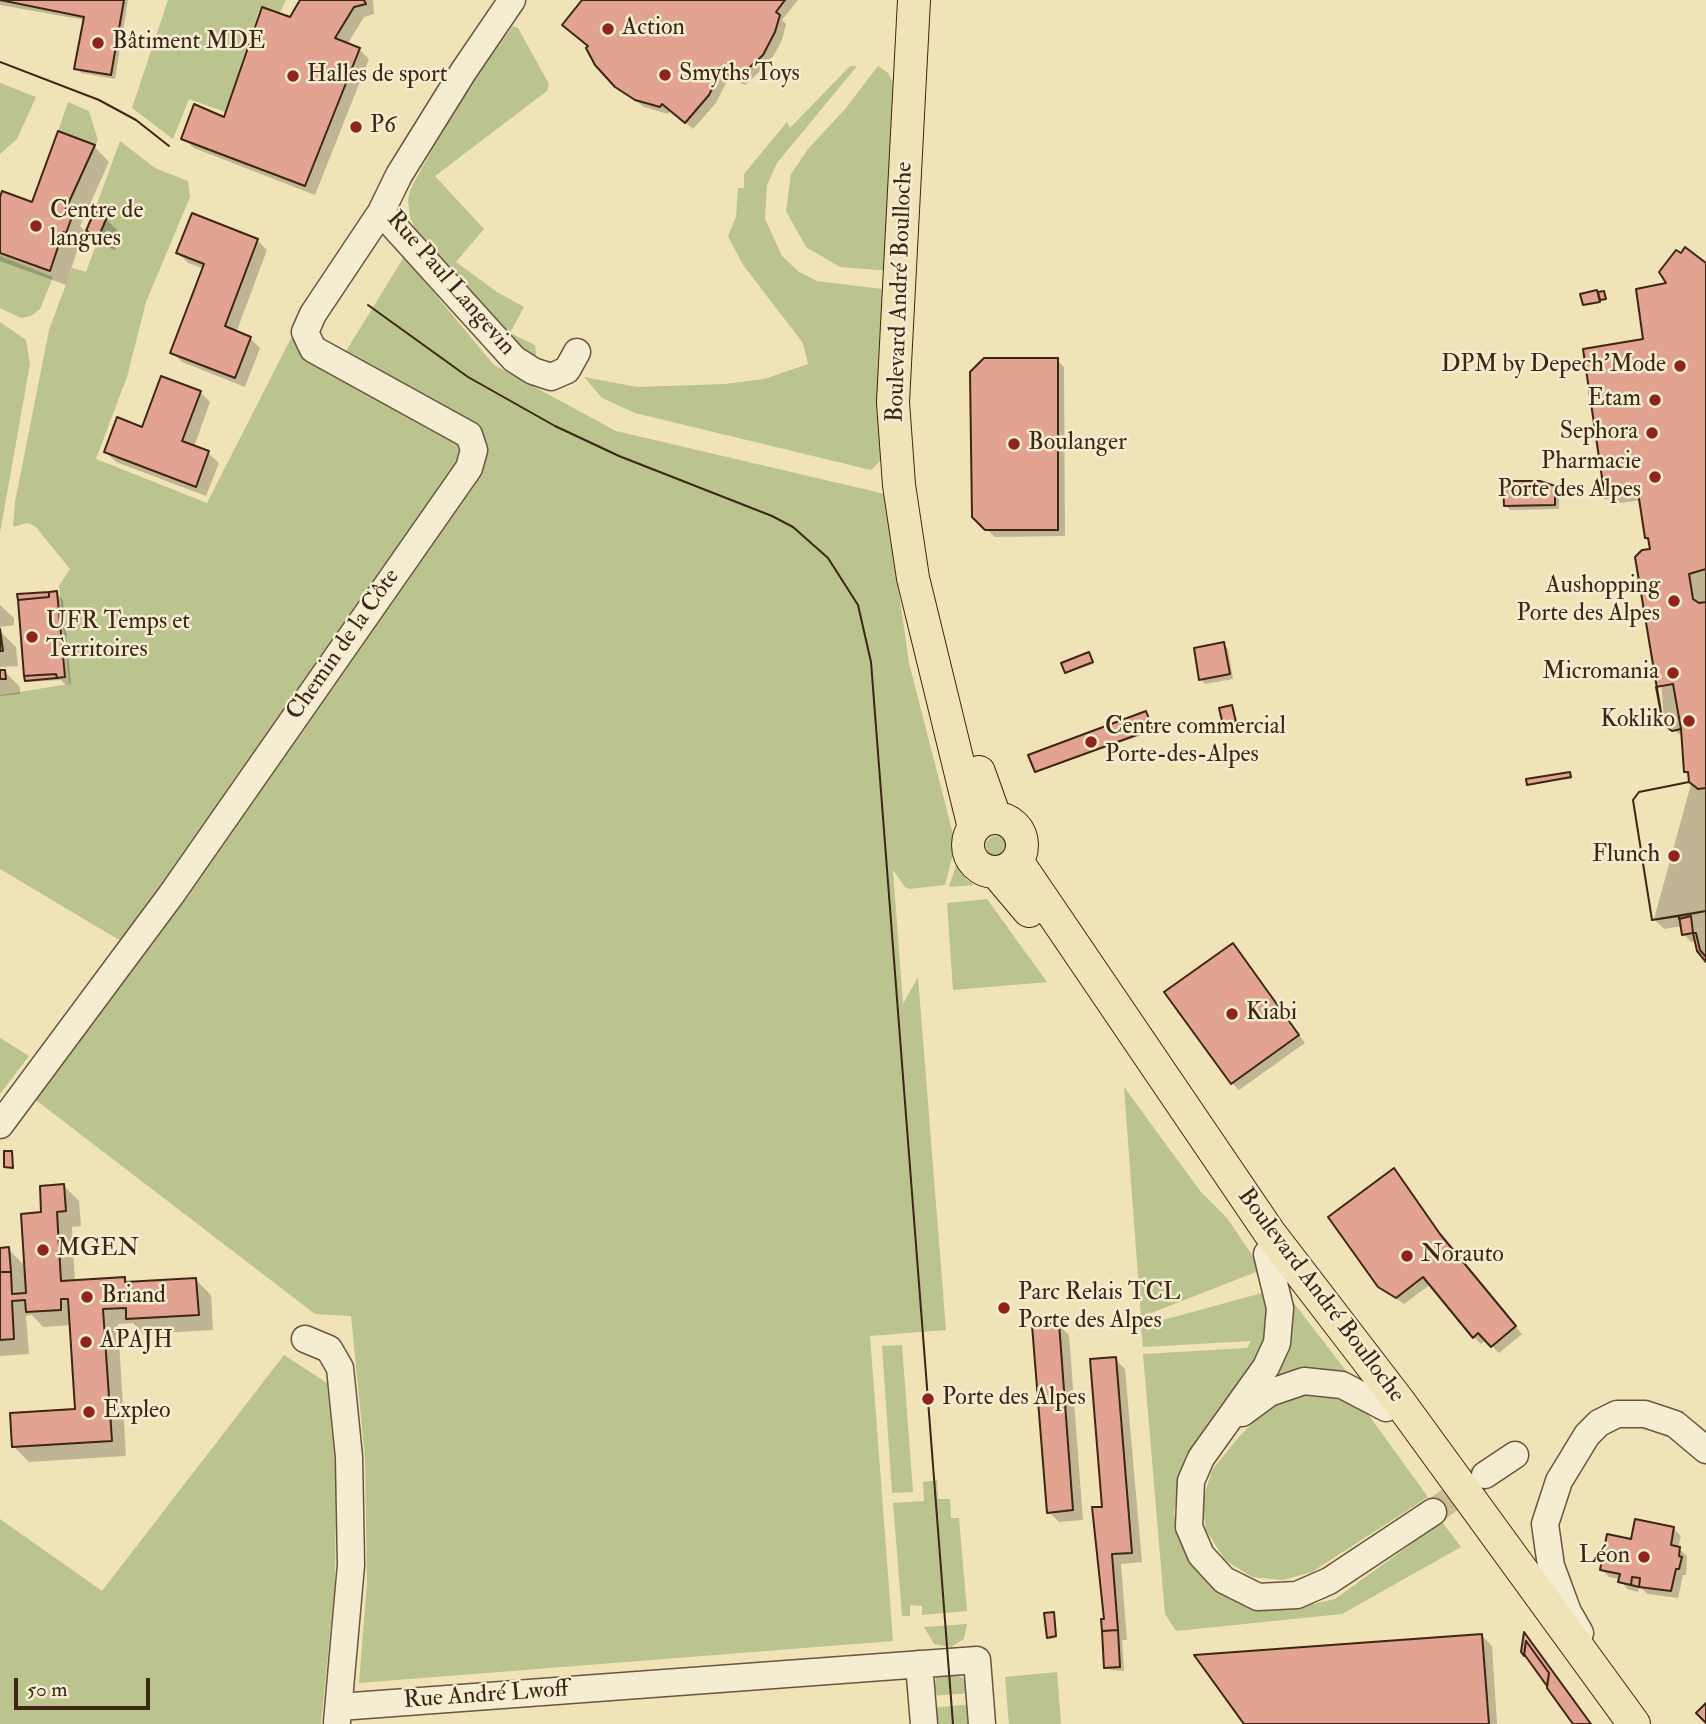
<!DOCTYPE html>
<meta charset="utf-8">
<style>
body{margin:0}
#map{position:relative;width:1706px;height:1724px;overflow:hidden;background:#f0e3b8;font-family:"IM FELL Double Pica",serif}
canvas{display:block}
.scale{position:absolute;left:14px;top:1678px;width:136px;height:32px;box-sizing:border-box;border:4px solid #3e2615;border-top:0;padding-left:9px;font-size:21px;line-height:24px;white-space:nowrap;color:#3e2615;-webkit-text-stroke:5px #f5edd1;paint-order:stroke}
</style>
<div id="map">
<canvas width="1706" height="1724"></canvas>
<div class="scale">50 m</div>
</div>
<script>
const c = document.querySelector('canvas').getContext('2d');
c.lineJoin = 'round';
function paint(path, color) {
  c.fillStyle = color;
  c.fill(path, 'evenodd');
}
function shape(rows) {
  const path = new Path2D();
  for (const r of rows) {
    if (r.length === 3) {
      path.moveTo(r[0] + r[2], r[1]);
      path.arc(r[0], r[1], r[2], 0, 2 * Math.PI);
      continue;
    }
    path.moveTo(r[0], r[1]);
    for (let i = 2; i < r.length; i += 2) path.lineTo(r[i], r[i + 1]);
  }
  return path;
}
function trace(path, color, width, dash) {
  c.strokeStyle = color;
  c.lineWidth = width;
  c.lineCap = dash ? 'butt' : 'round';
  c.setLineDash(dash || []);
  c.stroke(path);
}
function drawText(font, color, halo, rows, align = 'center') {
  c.font = font + ' "IM FELL Double Pica",serif';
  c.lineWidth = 5;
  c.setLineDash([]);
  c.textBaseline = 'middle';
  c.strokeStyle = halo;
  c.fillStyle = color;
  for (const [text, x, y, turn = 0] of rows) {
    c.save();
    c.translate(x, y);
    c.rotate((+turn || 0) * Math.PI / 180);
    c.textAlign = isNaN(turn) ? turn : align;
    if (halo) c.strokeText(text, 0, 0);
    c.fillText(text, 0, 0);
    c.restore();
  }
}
const green = shape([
 [168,0,286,0,279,14,260,8,225,112,189,99,173,139,132,108],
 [513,26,518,28,549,84,547,91,435,176,484,229,456,262,497,292,524,307,510,333,535,345,537,363,534,364,416,231,410,217,408,200,411,188,460,99],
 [850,66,857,66,777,163,767,185,765,219,782,256,799,272,817,281,890,290,883,458,871,470,635,413,602,398,584,377,637,387,725,384,764,379,808,364,803,343,743,265,728,236,736,217,738,188,744,188,744,174,787,122,790,128],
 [878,66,888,73,895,86,892,271,840,267,806,247,786,211,791,174,808,149,846,108],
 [0,83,36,97,17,139,0,154],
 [68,102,89,111,98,140,95,145,58,131],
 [120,141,155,168,188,181,190,197,146,302,127,377,96,459,207,503,291,338,456,425,464,417,346,351,404,257,494,365,616,431,885,494,909,663,953,834,952,858,945,885,910,889,905,887,893,870,903,1004,918,977,946,1330,870,1336,893,1641,359,1683,367,1583,365,1458,351,1316,315,1314,24,1091,131,947,0,869,0,695,69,684,59,586,70,569,35,526,27,523,13,527,15,502,49,330,72,268,86,272,106,218,94,212],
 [0,256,53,277,40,309,31,316,21,318,0,308],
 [0,322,26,340,30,364,0,533],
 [996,846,10],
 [956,865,966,879,974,885,949,887],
 [987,899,1047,982,1048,982,953,990,947,903],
 [0,1038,29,1056,0,1094],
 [1124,1087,1201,1192,1227,1218,1264,1273,1270,1335,1256,1364,1180,1477,1174,1513,1180,1539,1296,1608,1335,1599,1442,1522,1461,1547,1342,1614,1176,1631,1165,1614,1143,1354,1247,1348,1251,1341,1143,1347,1141,1326,1262,1293,1256,1272,1141,1317],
 [1293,1302,1354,1381,1271,1382,1288,1309],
 [902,1345,913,1492,892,1493,882,1346],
 [284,1355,327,1383,336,1475,335,1583,321,1724,0,1724,0,1519,102,1591],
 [1298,1393,1332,1394,1362,1406,1428,1497,1312,1572,1283,1580,1252,1577,1225,1560,1206,1530,1202,1502,1212,1470,1238,1438,1265,1410],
 [937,1480,938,1499,950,1499,951,1518,959,1518,967,1611,922,1615,922,1606,910,1605,910,1616,902,1616,893,1503,924,1501,923,1482],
 [967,1624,964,1639,951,1647,934,1644,924,1627],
 [1057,1672,1061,1724,1009,1724,1005,1677],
 [953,1673,968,1681,972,1693,929,1696,937,1677],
 [973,1704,975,1724,932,1724,930,1708]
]);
const shadow = shape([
 [0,0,128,0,115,79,81,73,76,68,85,20,0,5],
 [302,0,373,0,374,14,364,17,347,45,359,49,369,59,315,195,194,148,183,138,226,119],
 [584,0,798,0,782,20,786,24,782,40,770,62,745,85,729,77,716,103,693,129,671,110,668,114,644,107,616,86,590,46],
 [94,146,109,162,80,226,87,234,78,248,66,285,0,261,0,192,33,204],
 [106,219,121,234,115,250,104,246,89,231],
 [257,240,267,250,236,333,250,338,260,348,245,387,182,362,172,352,204,269,188,263,178,253],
 [1706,265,1706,959,1696,941,1691,942,1684,934,1682,926,1664,929,1654,919,1691,784,1686,771,1683,737,1664,723,1652,551,1646,537,1641,500,1614,504,1607,497,1645,340,1669,284],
 [1603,293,1606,300,1584,304,1583,295],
 [1057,360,1064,367,1065,536,995,537,973,516],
 [200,392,210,402,194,447,208,453,219,463,206,496,116,462,106,452],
 [1554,488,1559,492,1559,509,1510,510,1506,505],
 [56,593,63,600,71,684,66,685,61,680,28,682],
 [0,605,14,618,14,625,0,627],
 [0,631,16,647,18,666,0,667,1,672,4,671,20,687,20,694,0,696],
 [1223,644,1228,649,1233,679,1205,684,1201,679],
 [1089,654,1094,664,1067,672],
 [1231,707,1237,723,1226,726,1225,724],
 [1146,713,1154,731,1037,771,1030,756],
 [1570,774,1572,779,1528,784],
 [1240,953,1305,1043,1239,1090,1232,1083],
 [1394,1170,1447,1243,1522,1334,1499,1353,1486,1340,1481,1344,1474,1337,1431,1284,1404,1304,1379,1286],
 [64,1186,79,1201,81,1226,72,1227,75,1282,124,1279,129,1284,196,1280,211,1295,213,1330,144,1334,133,1323,118,1324,126,1456,29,1462,14,1447,77,1410,72,1325,43,1327,32,1315,26,1316,29,1354,0,1356,0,1250,8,1249,26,1267,43,1214],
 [1059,1325,1069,1335,1083,1520,1059,1522,1049,1512],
 [1115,1359,1125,1369,1142,1562,1121,1564,1127,1640,1122,1640,1124,1671,1111,1670,1106,1666],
 [1636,1521,1673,1528,1681,1536,1678,1548,1687,1556,1686,1575,1683,1575,1678,1598,1648,1594,1639,1587,1638,1592,1627,1589,1620,1579,1609,1577,1602,1570,1633,1541],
 [1053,1614,1057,1638,1050,1639,1048,1637],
 [1482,1636,1492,1646,1497,1724,1246,1724]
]);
const building = shape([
 [0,0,124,0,111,75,74,69,84,17,0,0],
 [300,0,364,0,366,4,354,7,335,38,360,48,305,186,181,139,194,104,224,117,262,7,290,17,300,0],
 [582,0,785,0,776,12,780,15,775,32,763,55,737,79,721,71,709,95,685,123,662,104,660,107,635,100,615,87,595,65,586,48,588,46,562,25,582,0],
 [58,131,95,145,64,213,72,217,66,233,63,232,50,271,0,253,0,197,2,191,32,202,58,131],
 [94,212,107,217,99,236,86,231,94,212],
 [192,213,258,239,225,326,251,337,235,378,170,353,204,264,176,253,192,213],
 [1685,247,1706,263,1706,962,1697,951,1693,933,1682,935,1679,916,1652,920,1633,800,1639,792,1689,782,1688,772,1684,772,1681,729,1672,731,1663,724,1635,557,1642,550,1650,549,1648,538,1645,538,1638,492,1605,498,1583,349,1643,339,1636,289,1666,283,1659,272,1676,250,1681,253,1685,247],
 [1597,290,1600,302,1583,305,1580,294,1597,290],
 [1604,291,1606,299,1600,300,1598,292,1604,291],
 [984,358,1058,358,1058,530,985,530,972,517,970,372,984,358],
 [161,376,201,391,182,441,209,451,196,487,104,452,117,417,142,427,161,376],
 [1503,481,1540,481,1555,486,1555,505,1504,506,1503,481],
 [1706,569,1706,602,1699,603,1693,599,1689,574,1706,569],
 [57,591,65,677,57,678,56,674,24,676,18,600,49,597,49,592,57,591],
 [49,592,49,597,18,600,17,594,49,592],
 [0,629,3,651,0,651,0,629],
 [1224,642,1230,674,1199,680,1194,648,1224,642],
 [1089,652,1093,662,1065,673,1061,663,1089,652],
 [0,670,5,670,6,679,0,679,0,670],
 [56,674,57,678,25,681,24,676,56,674],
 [1673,684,1681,729,1672,731,1663,724,1656,687,1673,684],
 [1232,705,1236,722,1223,725,1219,708,1232,705],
 [1146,711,1153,729,1035,772,1028,755,1146,711],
 [1570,772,1571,777,1527,785,1526,779,1570,772],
 [1689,782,1698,789,1706,788,1706,911,1652,920,1633,800,1639,792,1689,782],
 [1706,911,1706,957,1700,950,1696,933,1693,933,1691,916,1679,919,1679,916,1706,911],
 [1233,943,1299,1035,1231,1084,1164,992,1233,943],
 [4,1151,12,1151,13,1168,4,1167,4,1151],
 [1394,1168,1440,1234,1516,1326,1491,1347,1478,1333,1473,1338,1423,1277,1396,1298,1378,1287,1328,1217,1394,1168],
 [64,1184,66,1211,57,1212,61,1281,125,1277,125,1282,196,1278,199,1315,126,1319,126,1308,103,1309,112,1441,12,1447,10,1413,75,1409,68,1299,61,1299,61,1310,26,1312,25,1300,12,1301,14,1339,0,1340,0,1272,11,1272,12,1294,26,1293,21,1214,41,1212,40,1186,64,1184],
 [9,1247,11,1272,0,1272,0,1248,9,1247],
 [1059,1323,1073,1510,1047,1513,1032,1325,1059,1323],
 [1116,1357,1132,1553,1112,1554,1118,1630,1102,1631,1101,1619,1104,1619,1092,1507,1102,1507,1090,1359,1116,1357],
 [1635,1519,1674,1527,1671,1545,1680,1547,1679,1556,1682,1557,1679,1569,1676,1569,1671,1591,1639,1587,1640,1578,1632,1577,1631,1585,1618,1582,1620,1574,1600,1570,1607,1534,1631,1539,1635,1519],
 [1632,1577,1640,1578,1639,1587,1631,1585,1632,1577],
 [1054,1612,1056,1636,1047,1638,1044,1613,1054,1612],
 [1118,1630,1120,1667,1104,1668,1102,1631,1118,1630],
 [1524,1632,1591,1724,1573,1724,1547,1688,1549,1673,1526,1641,1524,1656,1521,1652,1524,1632],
 [1482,1634,1489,1724,1244,1724,1194,1655,1482,1634],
 [1526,1641,1549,1673,1547,1686,1524,1654,1526,1641],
 [1706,1703,1706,1723,1696,1713,1706,1703]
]);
const minorTunnel = shape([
 [1433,1512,1480,1478]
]);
const minor = shape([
 [381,212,514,359,533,371,551,377,567,370,577,352],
 [0,1125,171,895,469,468,474,450,469,435,313,349,305,332,313,314,381,212,399,175,463,72,512,0],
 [1267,1254,1280,1308,1277,1343,1266,1367,1201,1458,1191,1481,1189,1527,1201,1555,1224,1580,1258,1597,1297,1595,1329,1581,1433,1512],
 [305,1339,329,1349,340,1368,349,1457,351,1565,337,1722],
 [1242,1413,1269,1393,1304,1381,1342,1385,1386,1408],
 [1485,1475,1515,1455],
 [1580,1633,1568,1612,1551,1566,1545,1524,1559,1481,1587,1435,1599,1423,1617,1414,1645,1414,1675,1424,1706,1450],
 [919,1664,924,1724],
 [339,1707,977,1660,982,1724]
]);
const major = shape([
 [914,0,893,402,899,485,913,578,974,828],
 [979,772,995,817],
 [995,845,27],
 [1017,861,1269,1232,1398,1400,1634,1724],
 [996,872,1029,911]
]);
const tram = shape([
 [0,62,99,100,136,120,169,146],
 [368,305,468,377,555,426,619,456,772,516,793,527,828,558,858,605,871,662,953,1724]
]);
const markers = [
 [608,29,7,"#8f2418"],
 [98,43,7,"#8f2418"],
 [665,75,7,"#8f2418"],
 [293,76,7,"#8f2418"],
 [356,127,7,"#8f2418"],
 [36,226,7,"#8f2418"],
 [1680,366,7,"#8f2418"],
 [1655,400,7,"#8f2418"],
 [1652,433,7,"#8f2418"],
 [1014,444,7,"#8f2418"],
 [1655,477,7,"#8f2418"],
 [1674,601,7,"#8f2418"],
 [32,637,7,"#8f2418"],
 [1673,673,7,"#8f2418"],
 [1689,721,7,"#8f2418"],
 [1091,742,7,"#8f2418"],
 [1674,856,7,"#8f2418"],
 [1232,1014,7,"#8f2418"],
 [43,1250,7,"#8f2418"],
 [1407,1256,7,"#8f2418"],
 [87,1297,7,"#8f2418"],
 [1004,1308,7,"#8f2418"],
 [86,1342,7,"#8f2418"],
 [928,1399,7,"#8f2418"],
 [89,1412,7,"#8f2418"],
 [1644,1557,7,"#8f2418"]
];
const poiNames = [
 ["Action",622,29],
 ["Bâtiment MDE",112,43],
 ["Smyths Toys",679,75],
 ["Halles de sport",307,76],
 ["P6",370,127],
 ["Centre de",50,212],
 ["langues",50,240],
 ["DPM by Depech'Mode",1666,366,"right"],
 ["Etam",1641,400,"right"],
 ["Sephora",1638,433,"right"],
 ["Boulanger",1028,444],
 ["Pharmacie",1641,463,"right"],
 ["Porte des Alpes",1641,491,"right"],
 ["Aushopping",1660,587,"right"],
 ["Porte des Alpes",1660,615,"right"],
 ["UFR Temps et",46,623],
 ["Territoires",46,651],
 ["Micromania",1659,673,"right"],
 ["Kokliko",1675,721,"right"],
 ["Centre commercial",1105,728],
 ["Porte-des-Alpes",1105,756],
 ["Flunch",1660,856,"right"],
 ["Kiabi",1246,1014],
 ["MGEN",57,1250],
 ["Norauto",1421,1256],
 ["Parc Relais TCL",1018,1294],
 ["Porte des Alpes",1018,1322],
 ["Briand",101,1297],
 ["APAJH",100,1342],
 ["Porte des Alpes",942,1399],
 ["Expleo",103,1412],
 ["Léon",1630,1557,"right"]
];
const streetNames = [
 ["Rue Paul Langevin",450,284,49],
 ["Boulevard André Boulloche",901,292,-88],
 ["Chemin de la Côte",344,645,-55],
 ["Boulevard André Boulloche",1320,1296,53],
 ["Rue André Lwoff",486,1696,-4]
];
paint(green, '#bbc38e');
paint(shadow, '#0003');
paint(building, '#e2a490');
trace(building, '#3e2615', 2);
trace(minorTunnel, '#ccbd97', 26, [26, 13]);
trace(minor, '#6a553e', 29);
trace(major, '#3e2615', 34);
trace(minor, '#f5edd1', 26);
trace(major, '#f0e3b8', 32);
trace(tram, '#3e2615', 2);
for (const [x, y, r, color] of markers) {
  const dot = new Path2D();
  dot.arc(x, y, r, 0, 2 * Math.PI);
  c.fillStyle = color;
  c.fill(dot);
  trace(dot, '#f5edd1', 2.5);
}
drawText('24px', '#3e2615', '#f5edd1', poiNames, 'left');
drawText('24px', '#3e2615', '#f5edd1', streetNames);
</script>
